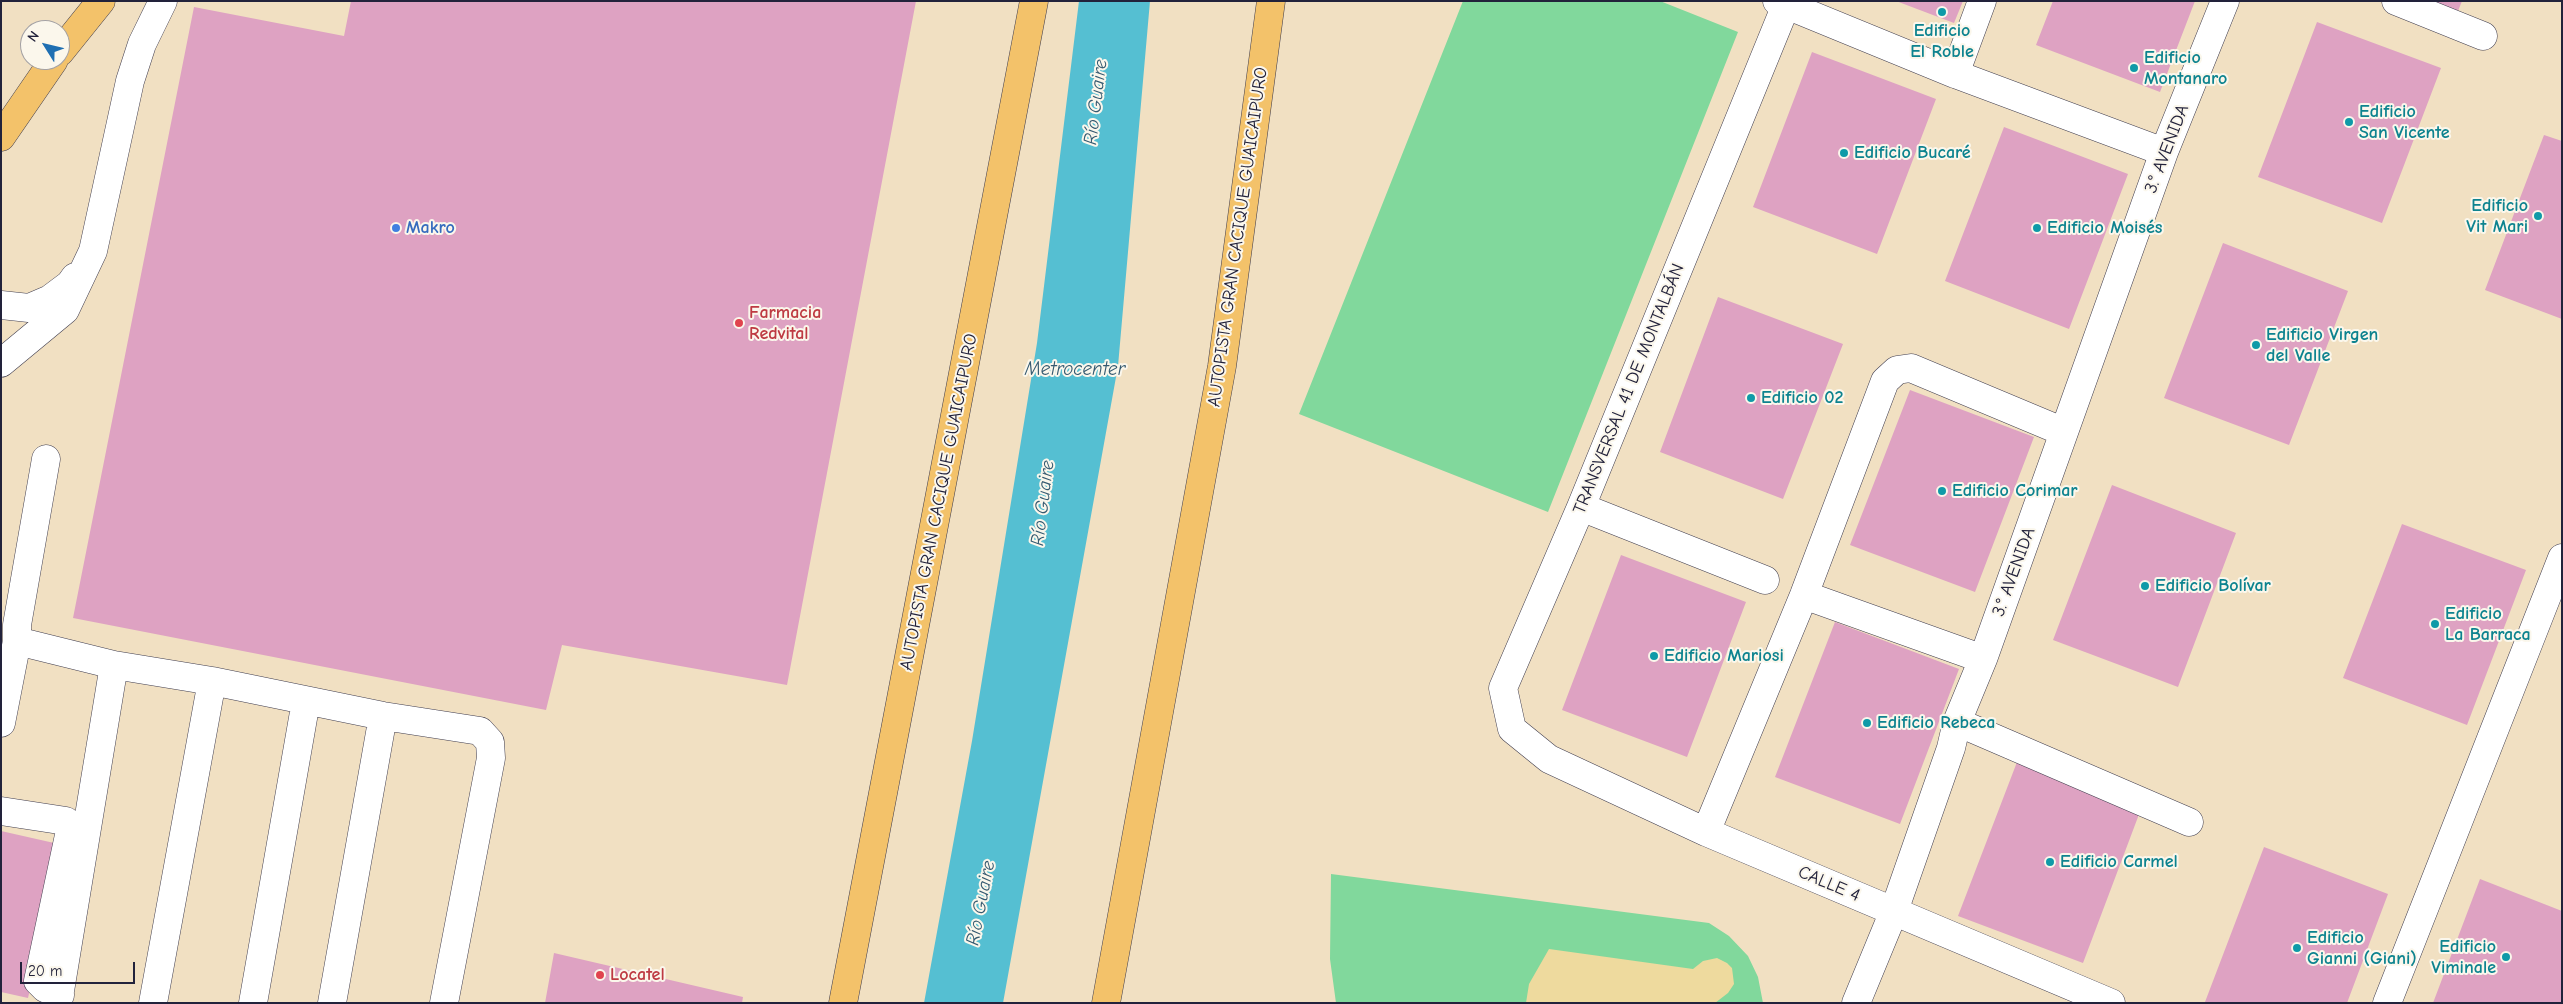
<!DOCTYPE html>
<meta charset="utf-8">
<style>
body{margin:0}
#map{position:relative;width:2563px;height:1004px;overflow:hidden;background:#f1e0c2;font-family:"Comic Neue",sans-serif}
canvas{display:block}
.frame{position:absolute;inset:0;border:2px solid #22223b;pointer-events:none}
.north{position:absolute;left:20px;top:20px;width:50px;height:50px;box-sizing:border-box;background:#fbf7ec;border:1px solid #a4a2a5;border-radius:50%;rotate:306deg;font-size:14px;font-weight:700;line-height:20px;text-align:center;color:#22223b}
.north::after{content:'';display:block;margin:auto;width:18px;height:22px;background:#1f6fb2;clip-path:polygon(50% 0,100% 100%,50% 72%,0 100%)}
.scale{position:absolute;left:20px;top:962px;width:115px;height:22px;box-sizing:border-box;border:2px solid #22223b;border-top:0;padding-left:6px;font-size:15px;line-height:18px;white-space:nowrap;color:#22223b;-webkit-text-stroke:4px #fbf7ec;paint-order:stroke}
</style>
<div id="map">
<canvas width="2563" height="1004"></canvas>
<div class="frame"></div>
<div class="north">N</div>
<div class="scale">20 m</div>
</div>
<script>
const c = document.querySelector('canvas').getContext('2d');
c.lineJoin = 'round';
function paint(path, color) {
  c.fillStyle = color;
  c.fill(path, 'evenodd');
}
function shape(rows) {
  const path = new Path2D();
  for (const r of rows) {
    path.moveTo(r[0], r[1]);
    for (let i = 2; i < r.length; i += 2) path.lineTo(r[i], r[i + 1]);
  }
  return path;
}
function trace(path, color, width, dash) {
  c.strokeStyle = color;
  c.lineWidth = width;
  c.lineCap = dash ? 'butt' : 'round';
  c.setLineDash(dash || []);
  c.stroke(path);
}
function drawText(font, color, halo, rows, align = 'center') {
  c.font = font + ' "Comic Neue",sans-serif';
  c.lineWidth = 4;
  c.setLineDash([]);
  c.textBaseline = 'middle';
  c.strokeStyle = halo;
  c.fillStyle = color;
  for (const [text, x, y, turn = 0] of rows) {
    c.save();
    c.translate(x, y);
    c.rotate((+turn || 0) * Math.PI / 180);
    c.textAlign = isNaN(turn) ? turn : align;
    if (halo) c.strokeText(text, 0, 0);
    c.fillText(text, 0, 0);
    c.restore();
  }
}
const green = shape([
 [1463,1,1660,1,1738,32,1548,512,1299,414],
 [1331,874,1709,923,1729,936,1748,956,1758,977,1763,1003,1336,1003,1330,959]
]);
const sand = shape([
 [1549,949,1693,969,1703,961,1717,958,1727,963,1732,968,1734,984,1728,993,1715,1003,1526,1003,1529,984]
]);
const water = shape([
 [1079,1,1150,1,1118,366,1003,1003,924,1003,972,741,1037,343]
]);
const building = shape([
 [351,1,916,1,787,685,562,645,546,710,73,618,194,7,344,36],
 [1896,1,1963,1,1954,23],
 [2053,1,2195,1,2160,92,2036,45],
 [2432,1,2462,1,2458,11],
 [2317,22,2441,68,2382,223,2258,177],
 [1812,52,1936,99,1877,254,1753,207],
 [2004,127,2128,174,2069,329,1945,281],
 [2544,135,2562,141,2562,319,2485,290],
 [2223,243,2348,291,2289,445,2164,398],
 [1718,297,1843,344,1783,499,1660,452],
 [1910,390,2034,437,1975,592,1850,545],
 [2112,485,2236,533,2178,687,2053,640],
 [2402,524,2526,570,2467,725,2343,678],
 [1621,555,1746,602,1687,757,1562,710],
 [1835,622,1959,669,1900,824,1775,777],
 [2017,762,2141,809,2083,963,1958,916],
 [1,831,63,845,28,998,1,992],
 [2264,847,2388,894,2347,1003,2205,1002],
 [2480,879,2562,911,2562,1003,2433,1003],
 [554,953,743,997,742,1003,545,1003]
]);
const minor = shape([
 [1777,1,1955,74,2164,152],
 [2396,1,2483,36],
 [1786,5,1581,507,1503,688,1512,729,1549,759,1706,832,2111,1003],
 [1955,74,1982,1],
 [1,305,29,308,50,299,70,284,75,277],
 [1,363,65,310,93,251,130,81,142,44,163,1],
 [46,459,17,625,17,641,114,665,212,681,383,716,480,731,490,742,491,758,444,1003],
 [1581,507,1765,580],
 [1804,595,1983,659],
 [1957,722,2189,822],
 [1,723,17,641],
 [1,811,66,821,71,826,38,981,45,988,60,995],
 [1706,832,1804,595,1885,381,1897,370,1911,368,2064,432],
 [58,1003,114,665],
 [153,1003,212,681],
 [253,1003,306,701],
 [332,1003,383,716],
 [1856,1003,1894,911,1951,748,1957,722,1983,659,2164,152,2225,1],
 [2387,1003,2562,558]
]);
const major = shape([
 [60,52,101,1],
 [1,137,54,60]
]);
const highway = shape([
 [843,1003,1034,1],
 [1106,1003,1222,366,1271,1]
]);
const markers = [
 [1942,12,5,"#0f9aa8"],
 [2134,68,5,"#0f9aa8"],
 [2349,122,5,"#0f9aa8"],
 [1844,153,5,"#0f9aa8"],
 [2538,216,5,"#0f9aa8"],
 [396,228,5,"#3f7fe0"],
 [2037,228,5,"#0f9aa8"],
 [739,323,5,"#e0444e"],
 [2256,345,5,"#0f9aa8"],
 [1751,398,5,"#0f9aa8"],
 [1942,491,5,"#0f9aa8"],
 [2145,586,5,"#0f9aa8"],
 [2435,624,5,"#0f9aa8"],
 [1654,656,5,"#0f9aa8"],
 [1867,723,5,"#0f9aa8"],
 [2050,862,5,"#0f9aa8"],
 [2297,948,5,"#0f9aa8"],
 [2506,957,5,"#0f9aa8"],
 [600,975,5,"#e0444e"]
];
const cultureNames = [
 ["Edificio",1942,31,"center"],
 ["El Roble",1942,52,"center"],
 ["Edificio",2144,58],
 ["Montanaro",2144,79],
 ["Edificio",2359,112],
 ["San Vicente",2359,133],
 ["Edificio Bucaré",1854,153],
 ["Edificio",2528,206,"right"],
 ["Vit Mari",2528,227,"right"],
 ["Edificio Moisés",2047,228],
 ["Edificio Virgen",2266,335],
 ["del Valle",2266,356],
 ["Edificio 02",1761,398],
 ["Edificio Corimar",1952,491],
 ["Edificio Bolívar",2155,586],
 ["Edificio",2445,614],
 ["La Barraca",2445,635],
 ["Edificio Mariosi",1664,656],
 ["Edificio Rebeca",1877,723],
 ["Edificio Carmel",2060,862],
 ["Edificio",2307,938],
 ["Gianni (Giani)",2307,959],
 ["Edificio",2496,947,"right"],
 ["Viminale",2496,968,"right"]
];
const streetNames = [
 ["3.° AVENIDA",2167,149,-69],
 ["AUTOPISTA GRAN CACIQUE GUAICAIPURO",1238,237,-82],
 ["TRANSVERSAL 41 DE MONTALBÁN",1629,389,-68],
 ["AUTOPISTA GRAN CACIQUE GUAICAIPURO",939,502,-79],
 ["3.° AVENIDA",2014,572,-70],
 ["CALLE 4",1829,884,23]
];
const shopNames = [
 ["Makro",406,228]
];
const healthNames = [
 ["Farmacia",749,313],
 ["Redvital",749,334],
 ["Locatel",610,975]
];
const waterNames = [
 ["Río Guaire",1096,102,-83],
 ["Metrocenter",1075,370],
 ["Río Guaire",1043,503,-83],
 ["Río Guaire",981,903,-79]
];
paint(green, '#81d89c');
paint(sand, '#eeda9e');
paint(water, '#55bfd2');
paint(building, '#dea2c2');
trace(minor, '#413e4f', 29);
trace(major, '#413e4f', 29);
trace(highway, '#413e4f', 29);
trace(minor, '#fff', 28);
trace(major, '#f3c26a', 28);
trace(highway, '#f3c26a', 28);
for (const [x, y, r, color] of markers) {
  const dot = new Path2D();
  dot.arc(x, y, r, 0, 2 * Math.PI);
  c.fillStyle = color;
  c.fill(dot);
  trace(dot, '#fbf7ec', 2);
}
drawText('bold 18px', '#0d838f', '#fbf7ec', cultureNames, 'left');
drawText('18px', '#22223b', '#fbf7ec', streetNames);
drawText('bold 18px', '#366cbe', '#fbf7ec', shopNames, 'left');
drawText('bold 18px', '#be3a42', '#fbf7ec', healthNames, 'left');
drawText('italic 19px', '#345970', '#fbf7ec', waterNames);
</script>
